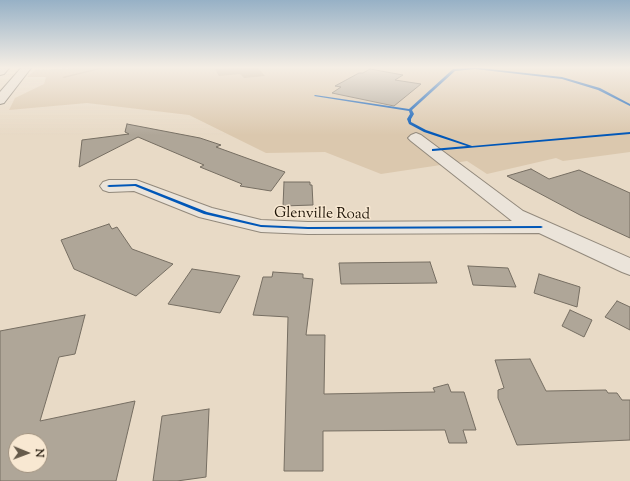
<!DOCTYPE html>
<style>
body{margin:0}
#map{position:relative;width:630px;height:481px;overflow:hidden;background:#e8dac6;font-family:"Sorts Mill Goudy",serif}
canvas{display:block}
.north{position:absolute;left:8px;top:433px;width:40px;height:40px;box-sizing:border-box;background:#f8e8d2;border:1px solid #a29482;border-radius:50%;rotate:91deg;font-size:11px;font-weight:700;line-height:16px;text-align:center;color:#201609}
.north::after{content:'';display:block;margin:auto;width:14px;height:18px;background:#665b4b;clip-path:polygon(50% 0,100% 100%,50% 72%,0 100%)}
</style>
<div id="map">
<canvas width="630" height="481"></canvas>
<div class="north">N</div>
</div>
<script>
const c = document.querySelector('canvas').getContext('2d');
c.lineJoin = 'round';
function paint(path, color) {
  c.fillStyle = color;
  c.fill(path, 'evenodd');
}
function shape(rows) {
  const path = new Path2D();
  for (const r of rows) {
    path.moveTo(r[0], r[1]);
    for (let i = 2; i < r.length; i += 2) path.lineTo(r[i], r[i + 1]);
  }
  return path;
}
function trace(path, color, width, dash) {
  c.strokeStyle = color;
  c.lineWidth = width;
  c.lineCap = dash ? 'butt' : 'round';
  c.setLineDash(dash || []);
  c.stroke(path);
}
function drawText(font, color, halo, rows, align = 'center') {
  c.font = font + ' "Sorts Mill Goudy",serif';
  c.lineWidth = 3;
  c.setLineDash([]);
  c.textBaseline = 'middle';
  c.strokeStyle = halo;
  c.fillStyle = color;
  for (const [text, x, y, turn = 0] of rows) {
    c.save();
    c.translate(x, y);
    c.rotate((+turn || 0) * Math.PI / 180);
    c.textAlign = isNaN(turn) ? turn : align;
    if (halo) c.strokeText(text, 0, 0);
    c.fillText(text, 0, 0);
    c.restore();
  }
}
const green = shape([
 [76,68,630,68,630,152,563,161,556,158,487,174,467,161,381,174,325,152,266,153,189,115,87,103,9,110,15,98,44,84,46,77,27,77,35,70]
]);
const water = shape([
 [231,68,258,68,265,76,244,78,240,74,219,76,215,69]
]);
const stream = shape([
 [99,68,104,68,64,78,62,77,99,68]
]);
const building = shape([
 [370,69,403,75,395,80,421,84,394,106,332,93,341,87,335,86,359,73,363,73,370,69],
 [127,124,200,138,221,145,216,147,285,172,271,191,240,186,242,184,200,167,204,165,138,137,79,167,82,140,129,134,125,132,127,124],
 [531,169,549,179,579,170,630,193,630,238,580,215,507,176,531,169],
 [284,182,310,182,310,185,312,185,313,205,283,206,284,182],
 [109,224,112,229,117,227,132,249,173,264,136,296,74,269,61,240,109,224],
 [430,262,437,283,341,284,339,263,430,262],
 [468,266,508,268,516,287,473,285,468,266],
 [192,269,240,276,220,313,168,304,192,269],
 [273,272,303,274,303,278,313,279,306,335,325,335,324,394,435,392,433,388,448,384,451,392,464,392,476,430,463,430,467,443,449,443,445,430,323,431,323,471,284,471,288,317,253,315,263,277,272,277,273,272],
 [539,274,580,287,577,307,534,293,539,274],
 [617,301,630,307,630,330,605,317,617,301],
 [570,310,592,320,584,337,562,326,570,310],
 [85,315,75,354,59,357,40,421,135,401,116,481,0,481,0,331,85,315],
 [16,441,40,441,40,465,16,465,16,441],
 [530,359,546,391,606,390,608,393,617,393,622,400,630,400,630,440,517,445,498,398,498,390,504,388,495,360,530,359],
 [209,409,206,477,177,481,153,481,162,416,209,409]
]);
const minor = shape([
 [416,133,421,135,523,211,630,258,630,275,622,272,539,233,308,234,261,232,199,217,134,191,109,192,103,190,100,186,103,182,109,180,136,180,212,208,261,220,308,222,512,221,411,141,408,138,411,135,416,133]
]);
const major = shape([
 [0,68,9,68,4,74,0,75,0,68],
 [21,68,31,68,4,103,0,104,0,92,21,68]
]);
const cycleway = shape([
 [469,68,480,68,562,77,600,88,630,104,630,106,598,90,562,79,475,69,455,71,412,110,414,114,411,119,411,122,426,130,472,146,630,132,630,134,433,151,432,151,432,149,467,146,424,132,409,124,407,119,410,114,409,111,314,96,315,95,409,109,453,69,469,68],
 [136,184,207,212,261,225,308,227,541,226,543,227,541,228,308,229,261,227,204,214,135,186,109,187,107,186,109,185,136,184]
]);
const streetNames = [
 ["Glenville Road",322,215,1]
];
paint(green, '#dbc8ae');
paint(water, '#bfac93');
paint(stream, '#bfac93');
paint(building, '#afa698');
trace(building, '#766e62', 1);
trace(minor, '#92897c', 2);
trace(major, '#766e62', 2);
paint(minor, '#ebe4da');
paint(major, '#e8e0d4');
paint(cycleway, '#0057b8');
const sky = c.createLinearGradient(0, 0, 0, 135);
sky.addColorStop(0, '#97b1c6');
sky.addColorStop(0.5, '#f5eee5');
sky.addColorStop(1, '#f5eee500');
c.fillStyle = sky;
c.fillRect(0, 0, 630, 135);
drawText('15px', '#201609', '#f8e8d2', streetNames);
</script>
